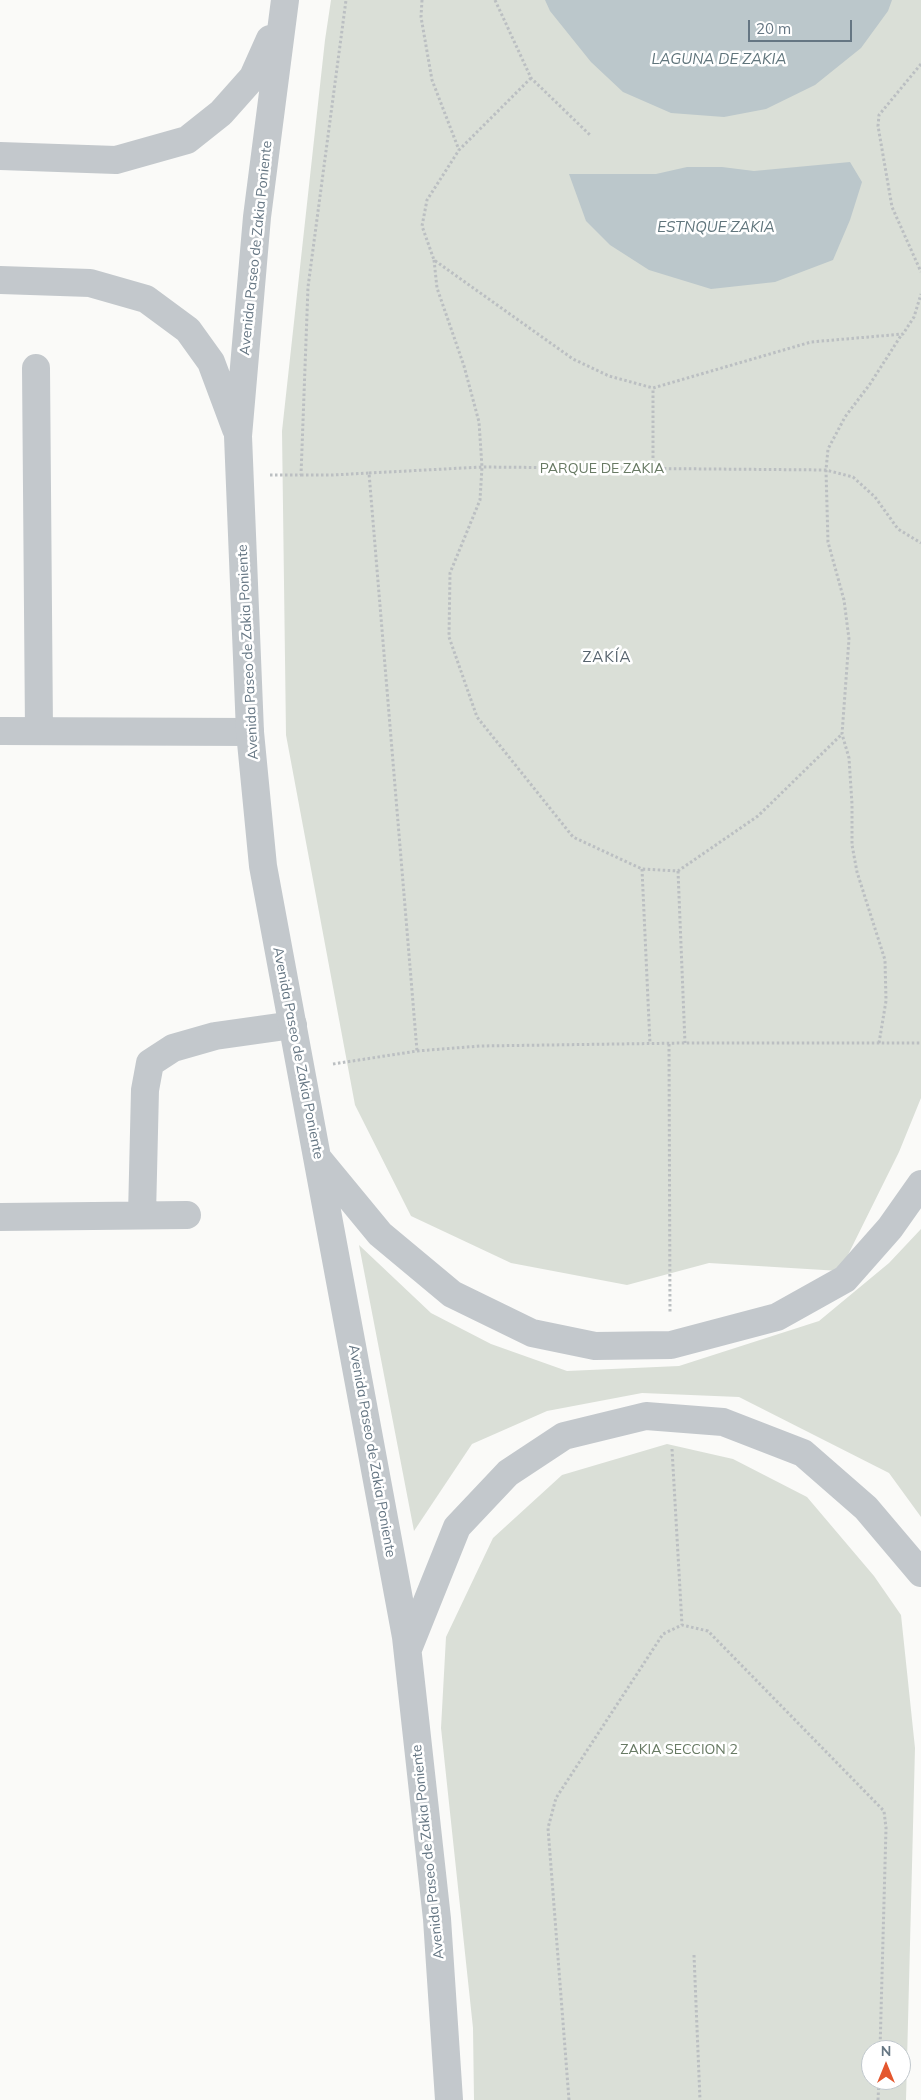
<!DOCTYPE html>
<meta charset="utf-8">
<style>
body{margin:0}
#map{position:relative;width:921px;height:2100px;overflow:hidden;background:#fafaf8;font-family:Mulish,sans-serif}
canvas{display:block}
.north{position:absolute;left:861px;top:2040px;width:50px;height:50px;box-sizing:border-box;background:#fff;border:1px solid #c1c8cd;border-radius:50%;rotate:0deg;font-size:14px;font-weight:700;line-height:20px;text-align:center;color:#657683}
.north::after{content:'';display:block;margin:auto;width:18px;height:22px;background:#e4572e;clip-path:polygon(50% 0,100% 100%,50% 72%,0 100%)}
.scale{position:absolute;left:748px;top:20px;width:104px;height:22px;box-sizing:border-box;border:2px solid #657683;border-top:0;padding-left:6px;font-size:15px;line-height:18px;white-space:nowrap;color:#657683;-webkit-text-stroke:4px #fff;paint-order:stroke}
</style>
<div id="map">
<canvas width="921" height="2100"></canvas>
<div class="north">N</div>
<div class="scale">20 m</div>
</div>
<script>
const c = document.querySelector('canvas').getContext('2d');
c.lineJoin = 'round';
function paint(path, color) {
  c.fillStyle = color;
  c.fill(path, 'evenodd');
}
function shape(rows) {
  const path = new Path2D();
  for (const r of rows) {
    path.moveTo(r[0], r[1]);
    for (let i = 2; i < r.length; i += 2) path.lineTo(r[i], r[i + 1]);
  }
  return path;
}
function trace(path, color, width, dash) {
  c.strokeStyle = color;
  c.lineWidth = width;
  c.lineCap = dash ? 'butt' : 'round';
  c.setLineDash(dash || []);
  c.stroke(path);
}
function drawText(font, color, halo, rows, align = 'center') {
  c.font = font + ' Mulish,sans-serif';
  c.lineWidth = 5;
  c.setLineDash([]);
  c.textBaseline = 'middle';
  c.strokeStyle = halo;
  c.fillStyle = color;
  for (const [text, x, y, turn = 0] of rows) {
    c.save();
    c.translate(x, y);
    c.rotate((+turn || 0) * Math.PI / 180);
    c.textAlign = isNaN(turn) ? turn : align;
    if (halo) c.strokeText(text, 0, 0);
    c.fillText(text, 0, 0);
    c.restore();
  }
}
const green = shape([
 [331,0,921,0,921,1098,899,1152,840,1271,709,1263,627,1285,511,1263,411,1216,355,1105,286,735,282,431,325,40],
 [921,1229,921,1517,889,1473,739,1397,642,1393,547,1411,472,1444,414,1531,359,1245,431,1313,491,1344,567,1371,679,1366,819,1321,889,1263],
 [667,1444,733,1459,807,1497,874,1576,901,1615,915,1748,906,2100,474,2100,473,2028,441,1728,446,1637,493,1538,562,1475],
 [871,2050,901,2050,901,2080,871,2080]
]);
const water = shape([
 [545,0,892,0,888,11,861,48,815,85,766,109,724,117,671,113,623,92,591,62,550,11],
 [850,162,862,182,850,220,833,260,775,282,711,289,649,270,610,245,586,221,569,174,656,174,687,167,722,167,754,171]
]);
const path = shape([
 [422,0,421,17,432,80,459,150],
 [495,0,531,78,590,135],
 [921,64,879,115,878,126,892,207,921,272],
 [531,78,459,150,427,200,422,226,434,260,573,359,609,376,653,388,811,342,903,334,914,317,921,294],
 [434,260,437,288,464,366,479,422,482,467,480,500,450,573,449,637,477,717,573,837,642,869,678,871,758,816,842,734],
 [653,468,653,388],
 [369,473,482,467,826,470,853,477,875,497,898,529,921,543],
 [270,475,301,475,308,287,346,0],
 [301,475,333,475,369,473,417,1051],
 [642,869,650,1044],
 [678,871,685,1043],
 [879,1043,886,1001,885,960,857,872,852,845,852,804,849,758,842,734,849,639,844,600,828,542,826,470,828,449,845,417,870,384,902,334],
 [669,1044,670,1313],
 [333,1064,417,1051,480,1046,685,1043,921,1043],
 [672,1449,682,1625],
 [694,1955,700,2100],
 [569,2100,548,1828,556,1798,663,1634,682,1625,708,1631,884,1811,886,1828,880,2050],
 [878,2100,879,2080]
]);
const minor = shape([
 [36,368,39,731],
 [0,731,250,732],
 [142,1215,145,1090,150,1063,173,1048,215,1036,293,1025],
 [0,1217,187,1215]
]);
const tertiary = shape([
 [285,0,257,217,238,436,250,732,263,866,406,1637,437,1919,449,2100],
 [0,156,116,160,187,140,221,113,253,77,270,39],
 [0,280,90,283,146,299,188,330,211,362,236,429],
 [319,1160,380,1234,452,1294,532,1333,595,1346,671,1345,777,1317,845,1279,890,1228,921,1184],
 [408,1649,457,1527,508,1473,564,1436,646,1416,723,1422,803,1453,866,1508,921,1573]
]);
const streetNames = [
 ["Avenida Paseo de Zakia Poniente",256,248,-84],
 ["Avenida Paseo de Zakia Poniente",248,652,-93],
 ["Avenida Paseo de Zakia Poniente",298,1053,79],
 ["Avenida Paseo de Zakia Poniente",372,1451,80],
 ["Avenida Paseo de Zakia Poniente",428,1852,-96]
];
const parkNames = [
 ["PARQUE DE ZAKIA",602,469],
 ["ZAKIA SECCION 2",679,1750]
];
const waterNames = [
 ["LAGUNA DE ZAKIA",719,59],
 ["ESTNQUE ZAKIA",716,227]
];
const neighbourhoodNames = [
 ["ZAKÍA",607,657]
];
paint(green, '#dadfd7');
paint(water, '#bbc7cb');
trace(path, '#bbbfc2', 3, [2.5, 2.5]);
trace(minor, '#c3c8cc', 28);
trace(tertiary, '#c3c8cc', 28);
drawText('14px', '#657683', '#fff', streetNames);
drawText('14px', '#687a64', '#fff', parkNames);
drawText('italic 15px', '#60757c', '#fff', waterNames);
c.letterSpacing = '1px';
drawText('15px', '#57646e', '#fff', neighbourhoodNames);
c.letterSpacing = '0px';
</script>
